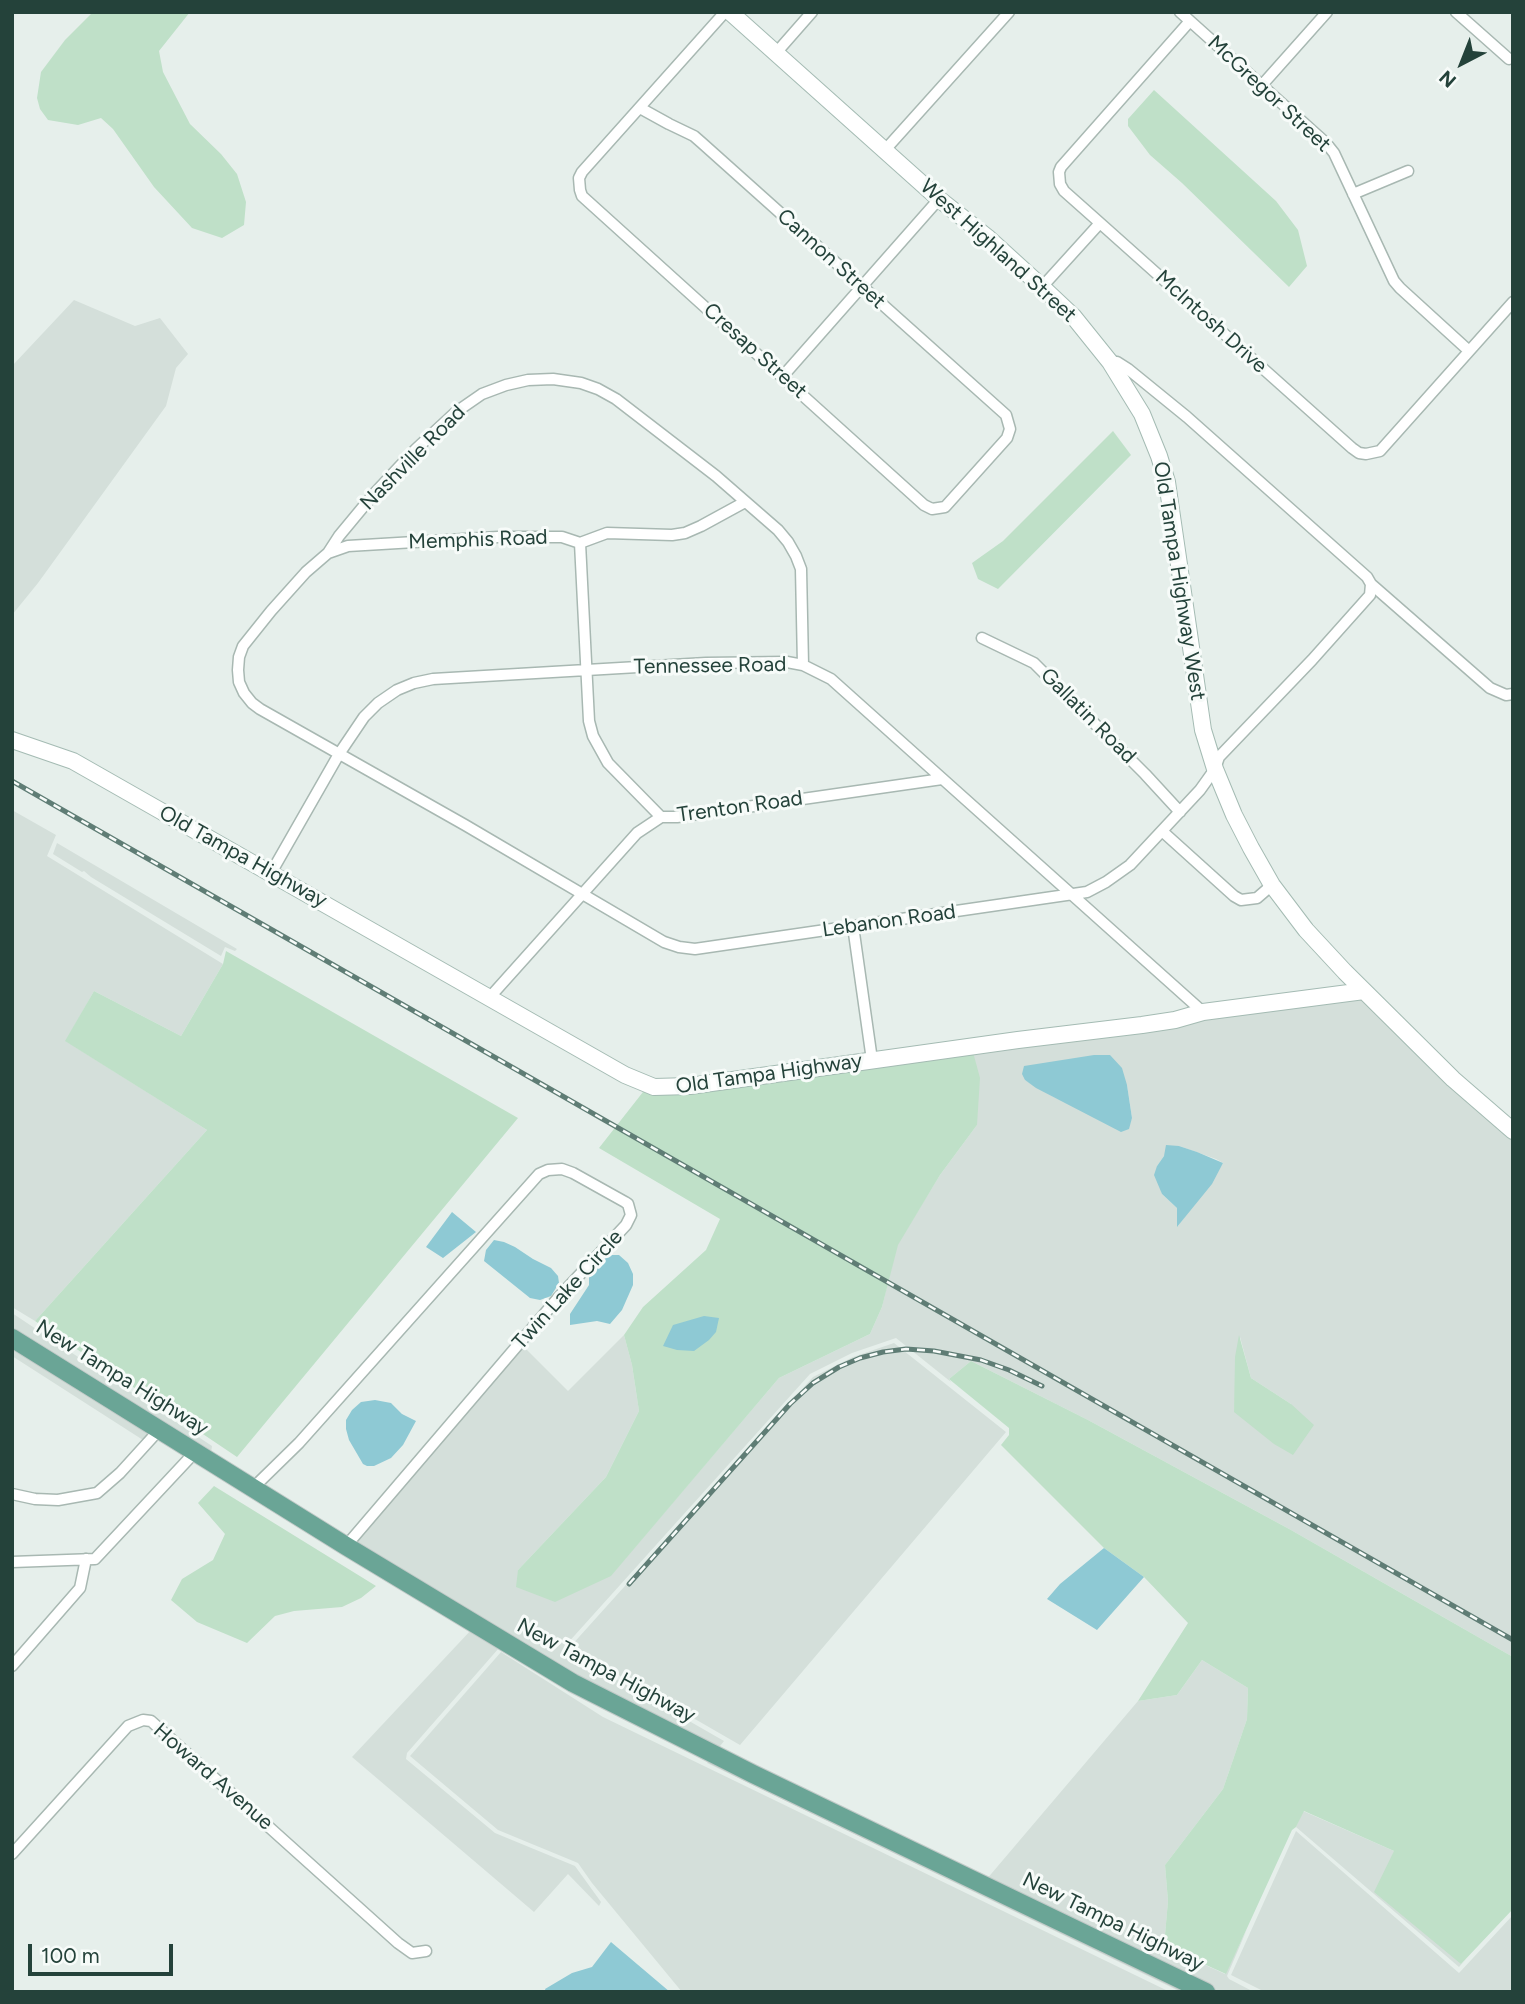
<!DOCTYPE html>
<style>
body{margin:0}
#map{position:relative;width:1525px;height:2004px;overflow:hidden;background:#e6efeb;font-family:Figtree,sans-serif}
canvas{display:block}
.frame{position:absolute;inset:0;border:14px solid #24423a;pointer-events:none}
.north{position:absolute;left:1427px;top:28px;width:70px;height:70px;-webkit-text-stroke:5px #f7fbf9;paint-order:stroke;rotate:222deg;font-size:19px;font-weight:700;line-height:28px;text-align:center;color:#24423a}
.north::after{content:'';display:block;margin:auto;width:24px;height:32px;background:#24423a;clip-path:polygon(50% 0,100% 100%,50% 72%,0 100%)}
.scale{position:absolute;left:28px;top:1944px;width:145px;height:32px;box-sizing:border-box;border:4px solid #24423a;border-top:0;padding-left:9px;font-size:21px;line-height:24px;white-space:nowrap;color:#24423a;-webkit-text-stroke:5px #f7fbf9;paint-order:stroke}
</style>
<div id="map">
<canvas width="1525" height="2004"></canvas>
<div class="frame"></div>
<div class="north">N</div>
<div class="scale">100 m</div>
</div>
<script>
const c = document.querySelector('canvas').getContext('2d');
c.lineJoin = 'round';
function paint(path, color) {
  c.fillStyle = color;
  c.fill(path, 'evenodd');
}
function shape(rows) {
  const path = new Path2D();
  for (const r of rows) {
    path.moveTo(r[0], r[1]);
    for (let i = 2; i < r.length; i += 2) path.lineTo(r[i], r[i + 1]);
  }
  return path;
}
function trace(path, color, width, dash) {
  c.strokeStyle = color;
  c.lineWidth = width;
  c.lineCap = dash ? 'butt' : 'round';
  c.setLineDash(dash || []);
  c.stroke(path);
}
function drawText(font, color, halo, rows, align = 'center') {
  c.font = font + ' Figtree,sans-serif';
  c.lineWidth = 6;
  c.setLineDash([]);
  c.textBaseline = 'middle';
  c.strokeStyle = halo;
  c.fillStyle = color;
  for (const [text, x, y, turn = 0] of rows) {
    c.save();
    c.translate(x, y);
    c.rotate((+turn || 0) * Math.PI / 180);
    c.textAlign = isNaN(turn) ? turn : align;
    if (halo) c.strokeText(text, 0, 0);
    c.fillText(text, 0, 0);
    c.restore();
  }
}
const built = shape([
 [74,300,135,326,160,318,188,354,176,368,166,406,38,583,12,615,12,366],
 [12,810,56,835,47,856,223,964,181,1036,94,991,66,1041,207,1130,35,1321,12,1307],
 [57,843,237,949,235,951,225,947,221,956,91,877,84,871,82,872,53,854],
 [1362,997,1513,1139,1513,1657,1291,1530,1088,1420,971,1361,949,1379,951,1382,896,1338,852,1353,810,1374,566,1645,567,1651,724,1741,717,1750,576,1679,354,1544,523,1346,568,1391,624,1335,632,1365,639,1411,606,1477,518,1570,610,1576,779,1378,870,1334,882,1307,897,1245,940,1175,977,1125,973,1052,1203,1018],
 [1025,1080,1127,1085,1132,1118,1128,1129,1054,1097],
 [1179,1146,1216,1159,1223,1163,1178,1226,1177,1208,1162,1194,1157,1166,1164,1156],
 [1240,1337,1251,1378,1291,1404,1234,1412],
 [12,1313,212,1446,211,1453,12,1331],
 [894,1343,1006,1432,740,1745,570,1647,813,1377,853,1357],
 [12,1344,152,1431,143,1440,12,1356],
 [472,1629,499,1648,407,1753,406,1759,495,1833,575,1866,601,1902,599,1906,568,1874,534,1912,352,1757],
 [501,1652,603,1717,1170,1992,682,1992,592,1883,578,1863,498,1830,410,1756],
 [1202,1660,1248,1688,1247,1719,1223,1789,1165,1865,1168,1901,1164,1946,1225,1974,1247,1929,1227,1976,1229,1979,1254,1992,1219,1992,986,1880,1138,1701,1177,1695],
 [710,1759,1193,1992,1181,1992,707,1763],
 [1303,1811,1394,1851,1461,1964,1467,1958,1459,1967,1296,1827],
 [1296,1831,1459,1973,1513,1915,1513,1992,1265,1992,1231,1975]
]);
const green = shape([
 [93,12,190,12,159,51,163,72,190,124,221,154,237,174,246,202,244,225,222,238,192,228,154,187,113,129,101,118,78,125,48,120,40,109,37,98,41,72,65,40],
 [1154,90,1276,201,1298,230,1307,266,1289,287,1182,183,1150,155,1128,126,1128,119],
 [1113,431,1131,455,998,589,978,579,972,563,1003,541],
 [226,951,518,1118,237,1457,35,1321,207,1130,65,1041,94,991,181,1036,223,964],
 [973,1052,980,1078,977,1125,940,1175,898,1245,882,1307,870,1334,779,1378,611,1576,555,1602,516,1587,518,1570,606,1477,639,1411,632,1365,624,1335,643,1307,706,1250,720,1219,599,1148,643,1092],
 [1239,1335,1251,1378,1291,1404,1314,1425,1293,1455,1274,1444,1234,1412,1235,1357],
 [971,1361,1088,1420,1291,1530,1513,1657,1513,1909,1461,1964,1374,1892,1394,1851,1304,1811,1296,1827,1292,1830,1226,1974,1164,1946,1168,1901,1165,1865,1223,1789,1247,1719,1248,1688,1202,1660,1177,1695,1138,1701,1188,1623,1144,1577,1104,1548,1001,1445,1009,1435,1009,1428,949,1379],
 [214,1486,376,1586,361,1598,342,1607,294,1611,275,1616,247,1643,197,1622,171,1600,182,1579,213,1560,225,1534,198,1503]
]);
const water = shape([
 [1094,1055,1110,1055,1122,1068,1127,1085,1132,1118,1129,1129,1121,1132,1036,1088,1025,1080,1022,1074,1024,1066],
 [1166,1145,1179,1146,1197,1152,1223,1163,1212,1184,1177,1227,1177,1208,1162,1194,1154,1175,1157,1166,1164,1156],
 [452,1212,476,1232,443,1258,426,1247],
 [494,1240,504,1242,515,1247,533,1259,551,1268,558,1276,559,1283,551,1296,540,1300,530,1298,484,1261,486,1250],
 [609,1255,619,1255,628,1263,633,1274,633,1285,622,1310,610,1324,597,1321,570,1325,570,1314,589,1285,589,1272],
 [704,1316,719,1318,716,1332,709,1340,694,1351,677,1350,663,1346,673,1325],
 [375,1400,391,1403,402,1414,416,1421,403,1445,391,1458,374,1466,367,1466,363,1464,349,1440,346,1429,346,1420,352,1410,361,1402],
 [1104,1548,1144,1577,1097,1630,1047,1599,1060,1584],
 [611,1942,670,1992,546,1992,545,1989,572,1973,592,1967]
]);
const street = shape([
 [1180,12,1326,143,1334,153,1394,281,1400,288,1468,350],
 [1456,12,1509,59],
 [1190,21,1061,167,1059,172,1060,184,1064,191,1100,223,1352,448,1359,453,1366,454,1380,451,1513,302],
 [776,53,812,12],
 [1262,85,1327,12],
 [640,108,669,124,694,136,702,143,1006,415,1010,429,1007,438,945,507,932,509,924,505,582,196,580,190,579,178,582,172,725,12],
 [885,150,1009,12],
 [1353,194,1408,171],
 [1042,287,1100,223],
 [783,376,939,199],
 [580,543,589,721,593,736,608,763,661,817],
 [328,553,348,546,498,537,562,537,580,543,607,533,672,535,685,533,701,526,745,502],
 [1371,584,1490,688,1506,695,1513,694],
 [982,638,1034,663,1145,774,1180,812],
 [803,665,801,569,796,556,788,542,778,530,716,476,616,399,598,389,581,383,553,379,528,380,506,385,482,394,456,412,416,449,373,495,339,536,328,553,306,572,271,611,243,646,239,657,238,670,239,682,244,693,252,703,260,709,465,825,664,942,679,947,695,949,1087,892,1106,882,1130,865,1200,790,1215,769,1219,757,1312,660,1370,595,1371,584,1367,577,1187,417,1128,369,1117,362,1110,362],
 [1162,831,1234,896,1241,900,1257,898,1272,885],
 [271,873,339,754,364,717,378,703,397,690,414,683,433,679,706,663,787,662,803,665,831,679,1203,1012],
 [853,926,872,1060],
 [490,997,637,833,661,817,677,817,942,779],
 [254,1487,299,1443,539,1174,548,1170,562,1169,573,1173,625,1202,628,1204,631,1215,626,1225,558,1298,346,1546],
 [12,1494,35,1499,58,1500,97,1493,120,1473,160,1429],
 [12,1562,95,1559,196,1451],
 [12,1666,80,1588,86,1559],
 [12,1854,128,1726,143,1720,151,1721,398,1943,412,1953,426,1951]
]);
const secondary = shape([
 [730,12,939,199,987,237,1042,287,1073,316,1110,362,1142,414,1159,456,1167,482,1203,730,1215,769,1234,815,1251,848,1272,885,1306,930,1345,972,1453,1079,1513,1131],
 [12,740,73,761,625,1075,654,1087,690,1086,1018,1040,1142,1025,1175,1020,1203,1012,1364,991]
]);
const primary = shape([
 [12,1338,346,1546,573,1683,753,1774,1206,1992]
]);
const rail = shape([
 [12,781,1513,1640],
 [629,1584,790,1404,813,1383,839,1367,860,1358,883,1352,906,1349,934,1351,981,1360,1009,1370,1042,1386]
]);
const streetNames = [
 ["McGregor Street",1269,94,43],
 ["West Highland Street",998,251,42],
 ["Cannon Street",831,259,42],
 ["McIntosh Drive",1211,322,42],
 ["Cresap Street",755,351,42],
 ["Nashville Road",413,458,-45],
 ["Memphis Road",478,540,-2],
 ["Old Tampa Highway West",1179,581,81],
 ["Tennessee Road",710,666,-1],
 ["Gallatin Road",1088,716,45],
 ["Trenton Road",740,807,-8],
 ["Old Tampa Highway",243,857,29],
 ["Lebanon Road",889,921,-8],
 ["Old Tampa Highway",769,1074,-8],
 ["Twin Lake Circle",568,1290,-48],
 ["New Tampa Highway",122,1378,32],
 ["New Tampa Highway",606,1671,28],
 ["Howard Avenue",213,1777,41],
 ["New Tampa Highway",1113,1922,26]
];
paint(built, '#d4dfda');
paint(green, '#bfe0c8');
paint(water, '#8ec9d4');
trace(street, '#a8b8b2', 13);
trace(secondary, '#a4bbb3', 18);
trace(primary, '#c2cac8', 20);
trace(street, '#fff', 10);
trace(secondary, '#fff', 16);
trace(primary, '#6aa596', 18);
trace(rail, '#5f7d75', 5);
trace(rail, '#f7fbf9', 2.5, [8]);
drawText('21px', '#24423a', '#f7fbf9', streetNames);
</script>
